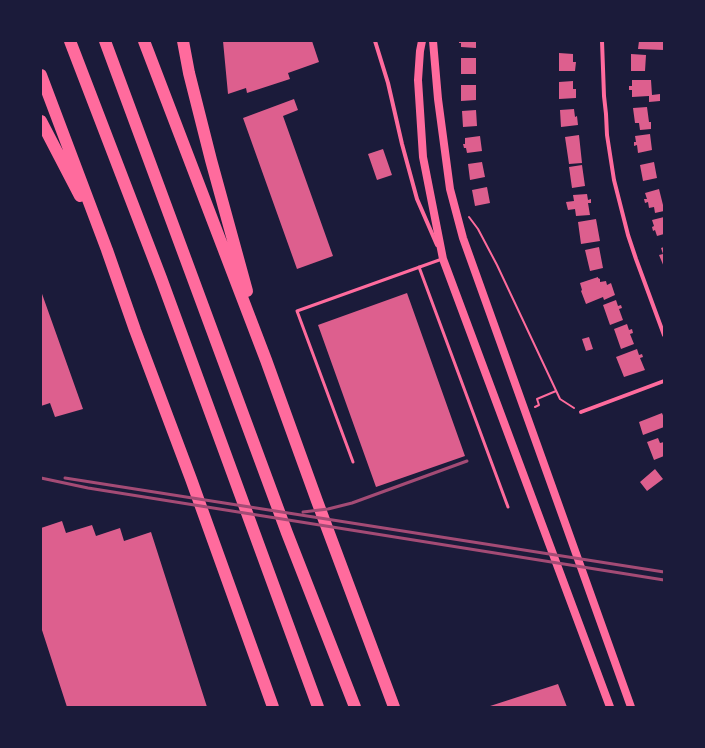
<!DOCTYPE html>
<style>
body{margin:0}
#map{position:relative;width:705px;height:748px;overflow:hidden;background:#1b1b3a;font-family:Karla,sans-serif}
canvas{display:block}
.frame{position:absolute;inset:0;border:42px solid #1b1b3a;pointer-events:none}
</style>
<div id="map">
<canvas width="705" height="748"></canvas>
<div class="frame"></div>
</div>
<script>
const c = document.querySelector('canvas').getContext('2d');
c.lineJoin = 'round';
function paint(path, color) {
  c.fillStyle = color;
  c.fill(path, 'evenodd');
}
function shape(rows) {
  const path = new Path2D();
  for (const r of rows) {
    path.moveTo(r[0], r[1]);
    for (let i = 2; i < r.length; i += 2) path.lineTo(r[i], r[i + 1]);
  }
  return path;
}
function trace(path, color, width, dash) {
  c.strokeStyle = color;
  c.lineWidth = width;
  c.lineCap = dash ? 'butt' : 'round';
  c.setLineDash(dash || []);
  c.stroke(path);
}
const building = shape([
 [223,41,312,41,319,62,288,73,290,79,247,93,246,88,228,94],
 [459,41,476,41,476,48,461,47,461,43,459,43],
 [639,41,664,41,664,50,638,49],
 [559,53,573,54,573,62,576,62,575,71,559,71],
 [631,54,646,55,645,71,631,71],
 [461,58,476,58,476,74,461,74],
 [632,80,651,80,652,95,660,94,660,101,649,102,649,96,632,97,632,90,629,90,629,86,632,86],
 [573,81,573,89,576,89,576,98,559,99,559,82],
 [461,85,476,85,476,100,461,101],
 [294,99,298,110,283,116,333,256,297,269,243,118],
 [647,107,649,122,651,122,651,129,640,130,639,123,635,123,633,108],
 [574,109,575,117,577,116,578,125,561,127,560,110],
 [476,110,477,126,463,127,462,111],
 [650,134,652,150,638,153,637,145,634,146,634,142,636,142,635,136],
 [579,135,582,163,569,164,565,137],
 [480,136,482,151,467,153,466,148,464,148,463,144,465,144,465,138],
 [383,149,392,175,377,180,368,154],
 [482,162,485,177,470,180,468,164],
 [654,162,657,178,643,181,640,165],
 [582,165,585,186,572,188,569,167],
 [487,187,490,203,475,206,472,190],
 [659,189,663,205,664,204,664,211,655,213,654,207,649,208,648,202,645,203,644,199,647,199,645,193],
 [587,194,588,200,591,199,591,203,588,203,590,215,576,216,575,209,568,210,566,202,574,201,573,195],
 [664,217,664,234,657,236,655,230,653,231,652,227,654,226,652,220],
 [596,219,600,241,581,244,578,222],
 [599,247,603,268,590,271,585,250],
 [664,247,664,267,659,255,663,254,661,248],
 [598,277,598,278,600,279,600,282,606,281,607,285,611,283,615,295,604,300,603,297,586,304,581,291,582,290,580,283],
 [41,291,83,409,55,417,50,403,41,406],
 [407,293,465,456,376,487,318,325],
 [616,300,618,306,621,305,622,308,619,309,623,320,610,325,603,305],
 [627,324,629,330,632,329,633,333,630,334,634,344,621,349,614,329],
 [589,337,593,349,586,351,582,339],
 [637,349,639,355,642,354,643,357,640,358,645,370,624,377,616,357],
 [662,413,664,418,664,419,663,420,664,427,643,435,639,422],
 [658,438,660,443,664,442,664,456,654,460,647,442],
 [655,469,663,479,647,491,640,482],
 [62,521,66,533,92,525,96,536,120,528,124,541,151,532,207,707,67,707,41,627,41,528],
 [558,684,567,707,487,707]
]);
const path = shape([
 [469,217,478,229,497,265,560,399,574,408],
 [535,407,539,405,537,399,556,391]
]);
const service = shape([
 [419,267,508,507],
 [353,462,297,311,442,259]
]);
const minor = shape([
 [375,41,388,83,402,144,417,199,437,245],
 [602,41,604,96,606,114,607,135,614,180,628,235,636,259,664,335],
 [581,412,664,381]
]);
const secondary = shape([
 [422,41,420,51,418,80,423,157,443,259,610,707],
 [433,41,438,99,450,189,463,238,631,707]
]);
const motorway = shape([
 [70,41,161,278,318,707],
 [105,41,287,533,355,707],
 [144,41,266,360,317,501,394,707],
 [183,41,189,73,211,160,247,291],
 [41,75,107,250,135,330,191,479,273,707],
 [41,121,80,196]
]);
const rail = shape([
 [41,478,88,488,664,580],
 [65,478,664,572],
 [303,512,328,509,352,503,467,461]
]);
paint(building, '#dd5f8e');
trace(path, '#ff6b9d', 2);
trace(service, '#ff6b9d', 3);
trace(minor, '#ff6b9d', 4);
trace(secondary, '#ff6b9d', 8);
trace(motorway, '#ff6b9d', 12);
trace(rail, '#a44b75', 3);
</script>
